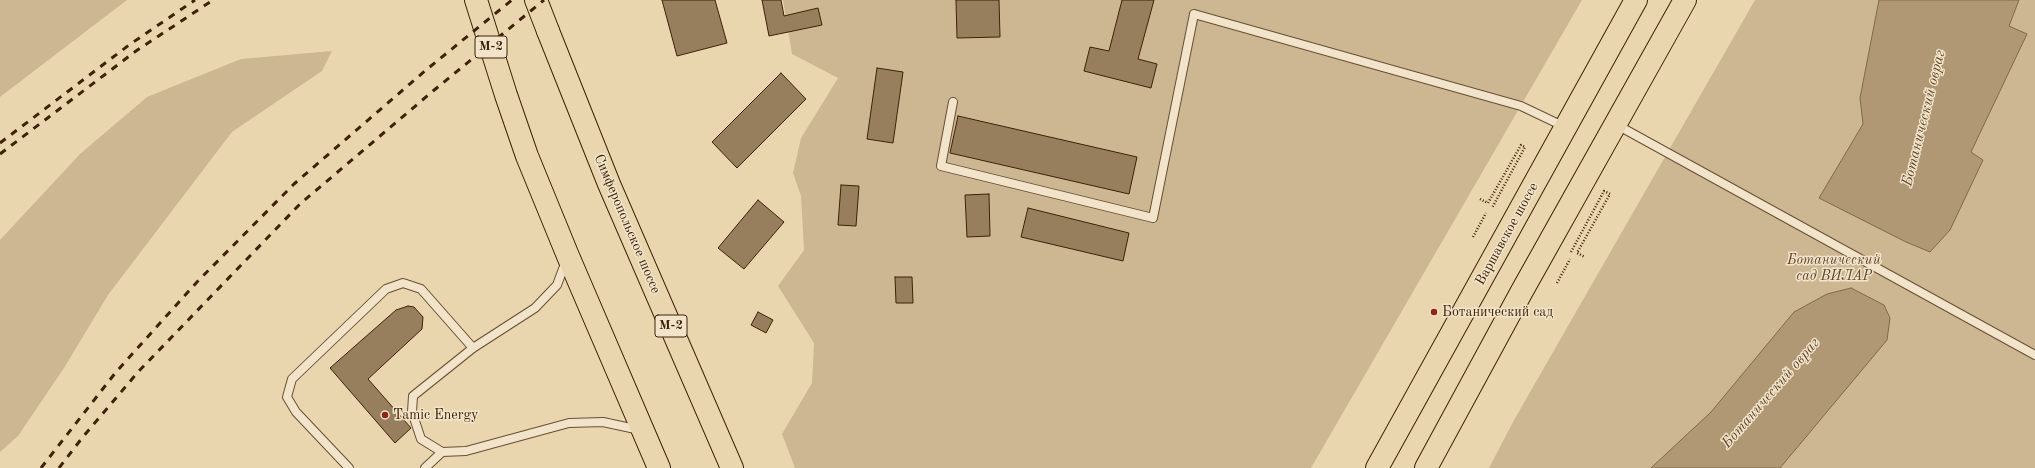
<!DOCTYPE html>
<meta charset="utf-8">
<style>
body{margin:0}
canvas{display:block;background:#ead6ae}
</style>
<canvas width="2035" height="468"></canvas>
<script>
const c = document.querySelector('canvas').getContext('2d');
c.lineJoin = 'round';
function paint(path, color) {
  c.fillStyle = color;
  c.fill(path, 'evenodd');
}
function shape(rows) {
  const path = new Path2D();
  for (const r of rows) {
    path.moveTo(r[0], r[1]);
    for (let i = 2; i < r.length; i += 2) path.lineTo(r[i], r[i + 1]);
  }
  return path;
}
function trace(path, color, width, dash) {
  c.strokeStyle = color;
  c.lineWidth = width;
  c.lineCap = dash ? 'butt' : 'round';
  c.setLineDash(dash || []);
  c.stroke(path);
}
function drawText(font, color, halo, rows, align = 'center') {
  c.font = font + ' "Old Standard TT",serif';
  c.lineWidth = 3;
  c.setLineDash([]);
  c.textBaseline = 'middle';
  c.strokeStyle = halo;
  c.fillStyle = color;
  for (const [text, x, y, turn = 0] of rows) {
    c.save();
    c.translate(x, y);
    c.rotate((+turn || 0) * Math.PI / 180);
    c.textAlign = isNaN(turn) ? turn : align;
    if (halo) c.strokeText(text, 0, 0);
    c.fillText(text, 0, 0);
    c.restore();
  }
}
const green = shape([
 [0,0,127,0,0,97],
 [783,0,1582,0,1311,468,795,468,782,434,812,383,814,343,778,286,804,250,801,196,793,173,801,138,838,78,792,54],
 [1755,0,2035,0,2035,468,1489,468,1514,420],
 [332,51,322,71,232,132,108,295,64,368,18,436,0,452,0,240,80,154,147,97,241,59]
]);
const water = shape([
 [1879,0,2019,0,2009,26,2027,34,1971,152,1983,160,1950,230,1930,252,1906,242,1819,198,1863,124,1860,98,1879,0],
 [1851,288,1884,305,1890,318,1887,340,1780,468,1651,468,1711,412,1794,312,1827,294,1851,288]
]);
const building = shape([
 [662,0,715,0,727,43,677,56,662,0],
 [762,0,781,0,784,16,818,8,822,25,769,36,762,0],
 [956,0,999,0,1000,37,957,38,956,0],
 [1122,0,1154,0,1138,59,1157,64,1151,88,1084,71,1090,47,1109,51,1122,0],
 [877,68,903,72,893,143,867,139,877,68],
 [781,73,806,99,737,168,712,142,781,73],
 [958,116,1137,157,1129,194,950,153,958,116],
 [841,185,859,186,856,226,838,225,841,185],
 [989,194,990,236,967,237,965,195,989,194],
 [758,200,784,222,744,269,718,248,758,200],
 [1028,208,1129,233,1123,261,1021,237,1028,208],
 [895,277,912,277,913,303,896,303,895,277],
 [408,306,414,307,423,317,422,329,368,379,411,428,395,443,330,368,396,310,408,306],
 [758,312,773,320,766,333,751,325,758,312]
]);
const path = shape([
 [1480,199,1488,203,1521,145,1525,147,1492,208],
 [1473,237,1486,213],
 [1571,252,1604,191,1610,194,1577,253,1585,257],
 [1557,283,1570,259]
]);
const service = shape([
 [953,102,941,166,1153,218,1194,14,1521,106,1565,127],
 [1617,125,2035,355],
 [566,261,557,285,535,308,473,348,413,396,412,412,421,439,442,452,466,451,569,423,603,422,640,430],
 [349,468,296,412,287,397,292,379,386,289,403,283,421,289,473,348],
 [425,468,442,452]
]);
const primary = shape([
 [1377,468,1636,0],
 [1426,468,1522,291,1685,0]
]);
const trunk = shape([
 [476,0,506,95,527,156,568,256,659,468],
 [548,31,609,184,732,468]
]);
const motorway = shape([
 [536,0,548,31]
]);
const rail = shape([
 [0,143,129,45,195,0],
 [0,154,136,51,213,0],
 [41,468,116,372,197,282,294,184,426,70,512,0],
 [59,468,82,438,138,372,300,204,433,91,544,0]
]);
const markers = [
 [1434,312,4,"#8f2418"],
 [385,415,4,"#8f2418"]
];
const shields = [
 [491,47,32],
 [671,326,32]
];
const shieldNames = [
 ["М-2",491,47],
 ["М-2",671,326]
];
const streetNames = [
 ["Симферопольское шоссе",627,224,67],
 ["Варшавское шоссе",1507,234,-61]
];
const parkNames = [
 ["Ботанический",1834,260],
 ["сад ВИЛАР",1834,276]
];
const poiNames = [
 ["Ботанический сад",1442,312],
 ["Tamic Energy",393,415]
];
const waterNames = [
 ["Ботанический овраг",1924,118,-76],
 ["Ботанический овраг",1771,393,-49]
];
paint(green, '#cdb792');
paint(water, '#b09875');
trace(water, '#826849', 1);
paint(building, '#977f5e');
trace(building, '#3e2107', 1);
trace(service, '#694e31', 10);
trace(primary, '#3e2107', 24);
trace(trunk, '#3e2107', 24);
trace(motorway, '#3e2107', 24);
trace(path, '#3e2107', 2.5, [1, 2]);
trace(service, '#f1e4ca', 8);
trace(primary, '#ead6ae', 22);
trace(trunk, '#ead6ae', 22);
trace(motorway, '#ead6ae', 22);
trace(rail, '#3e2107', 3, [7, 7]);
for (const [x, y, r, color] of markers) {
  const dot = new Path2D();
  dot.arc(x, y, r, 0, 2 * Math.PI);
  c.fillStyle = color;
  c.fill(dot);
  trace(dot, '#f1e4ca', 1.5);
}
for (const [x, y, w] of shields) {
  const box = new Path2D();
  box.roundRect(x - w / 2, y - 11, w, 22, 3);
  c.fillStyle = '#f1e4ca';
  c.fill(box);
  trace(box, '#3e2107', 1);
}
drawText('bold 13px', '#3e2107', null, shieldNames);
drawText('14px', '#3e2107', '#f1e4ca', streetNames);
drawText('italic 14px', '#62462a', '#f1e4ca', parkNames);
drawText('14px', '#3e2107', '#f1e4ca', poiNames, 'left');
drawText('italic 15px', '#604528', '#f1e4ca', waterNames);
</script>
